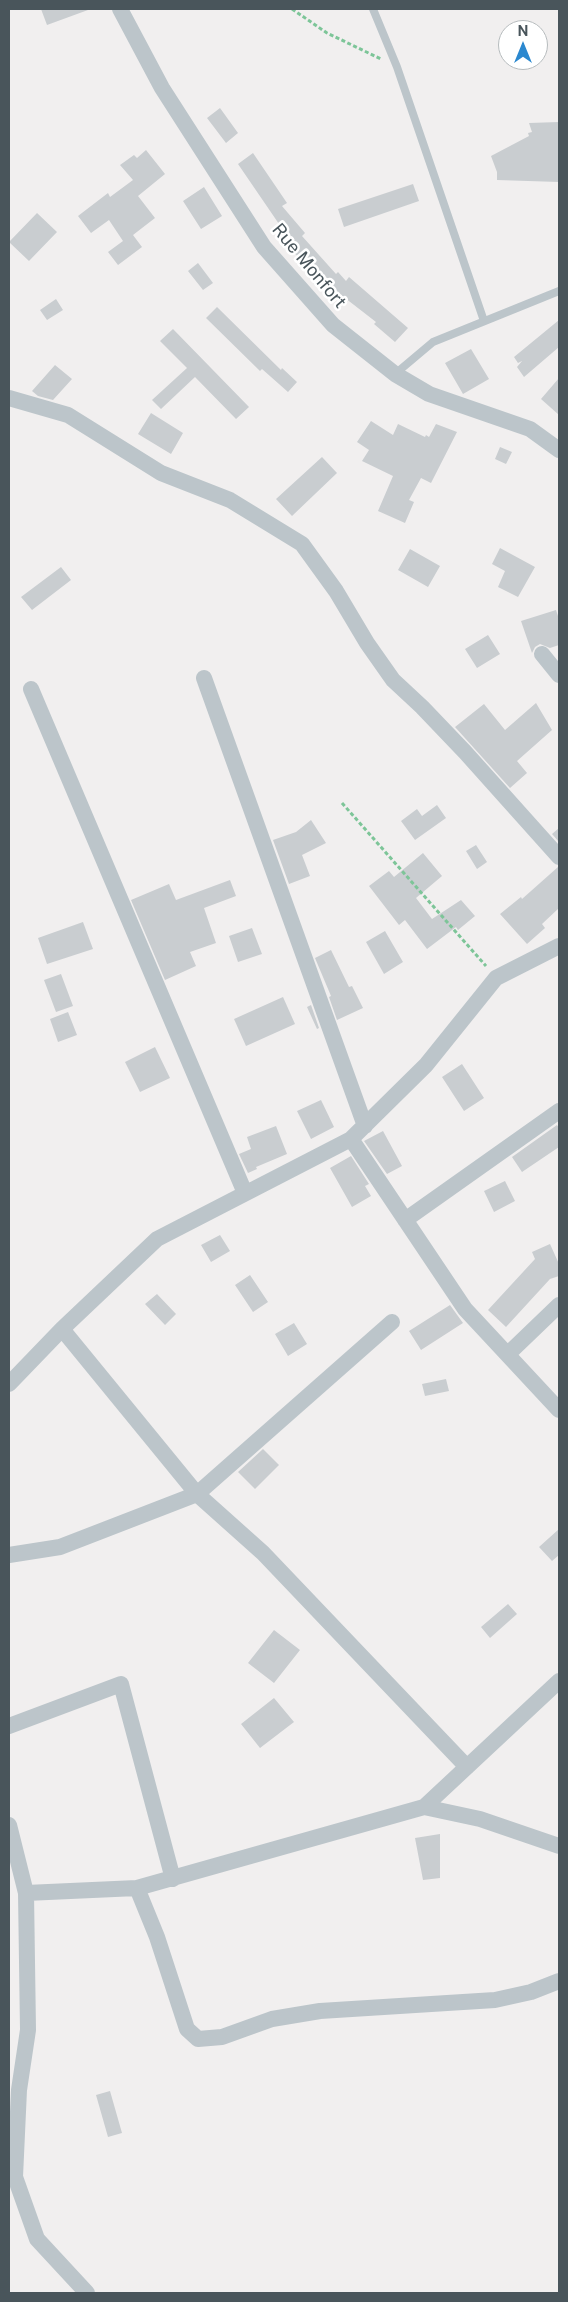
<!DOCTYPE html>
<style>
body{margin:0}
#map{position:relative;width:568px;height:2302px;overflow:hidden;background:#f1efef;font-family:"Public Sans",sans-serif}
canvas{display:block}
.frame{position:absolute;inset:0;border:10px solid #49555b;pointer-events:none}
.north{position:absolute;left:498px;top:20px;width:50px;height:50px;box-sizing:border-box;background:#fff;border:1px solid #b6bbbd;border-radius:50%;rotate:0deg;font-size:14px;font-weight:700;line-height:20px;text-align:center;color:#49555b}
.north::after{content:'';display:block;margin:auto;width:18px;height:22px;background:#2b88cf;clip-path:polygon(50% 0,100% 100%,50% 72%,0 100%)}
</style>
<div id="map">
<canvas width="568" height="2302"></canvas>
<div class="frame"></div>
<div class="north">N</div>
</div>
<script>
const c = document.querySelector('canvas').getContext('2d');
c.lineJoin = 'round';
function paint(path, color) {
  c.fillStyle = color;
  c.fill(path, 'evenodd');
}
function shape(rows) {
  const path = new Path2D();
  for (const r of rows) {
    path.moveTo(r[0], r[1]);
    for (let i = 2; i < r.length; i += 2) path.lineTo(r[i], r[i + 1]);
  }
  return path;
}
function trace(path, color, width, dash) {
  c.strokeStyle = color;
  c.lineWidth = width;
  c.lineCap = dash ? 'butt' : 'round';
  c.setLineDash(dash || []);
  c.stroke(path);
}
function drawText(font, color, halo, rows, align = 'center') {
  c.font = font + ' "Public Sans",sans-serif';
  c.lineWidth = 5;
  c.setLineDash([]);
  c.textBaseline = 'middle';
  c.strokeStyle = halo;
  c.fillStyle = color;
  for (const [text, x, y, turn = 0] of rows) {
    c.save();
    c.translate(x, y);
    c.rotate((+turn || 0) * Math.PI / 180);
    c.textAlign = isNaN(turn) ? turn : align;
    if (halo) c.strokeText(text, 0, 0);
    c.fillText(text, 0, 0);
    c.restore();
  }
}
const building = shape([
 [41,9,88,9,88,10,47,25],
 [220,108,238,133,226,143,207,118],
 [559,122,559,182,497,180,497,172,491,156,529,136,528,133,532,132,529,123],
 [146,150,165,174,138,196,155,218,133,235,142,247,118,265,108,252,123,241,109,220,91,233,78,216,108,193,110,197,133,180,120,165,134,155,137,158],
 [253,153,287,203,282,206,305,233,302,236,336,274,338,272,346,281,349,277,408,328,395,342,374,324,376,322,336,291,293,252,273,229,279,224,238,164],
 [413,184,419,201,344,227,338,209],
 [204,187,222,216,201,229,183,201],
 [37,213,57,232,29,261,9,242],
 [198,263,213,283,203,290,188,271],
 [56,299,63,310,47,320,40,310],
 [217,307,281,370,282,368,297,382,288,392,262,369,260,371,206,318],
 [559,320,559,347,524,377,517,367,522,361,518,363,514,357],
 [173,329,249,407,236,419,195,377,161,409,152,400,187,368,160,341],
 [471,349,489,379,463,394,445,363],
 [55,365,72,379,53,400,38,396,32,391],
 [559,378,559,415,541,399],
 [151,413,183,433,171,454,138,434],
 [371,421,393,435,398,424,425,437,426,435,429,437,436,424,457,432,431,483,421,478,409,500,414,502,405,523,378,511,393,476,362,461,369,450,357,442],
 [500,447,512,452,506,464,495,459],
 [322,457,337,473,292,516,276,499],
 [500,548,535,567,518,597,498,587,505,571,492,564],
 [410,549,440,566,428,587,398,570],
 [61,567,71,580,32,610,21,597],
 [556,610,559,619,559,645,550,648,540,644,535,647,532,653,521,621],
 [488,635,500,654,477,668,465,649],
 [536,703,552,730,517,761,527,773,510,788,455,727,484,704,505,730],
 [437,805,446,818,415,840,401,821,417,809,422,816],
 [311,820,326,843,302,855,310,876,289,884,273,840,296,832],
 [559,828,559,842,552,834],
 [476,845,487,862,477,869,466,851],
 [423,853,442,876,416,898,432,919,461,900,475,916,458,930,456,927,427,949,405,920,399,925,369,886,389,871,394,877],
 [558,867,559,908,542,924,545,928,527,944,500,914,521,897,522,899],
 [230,880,236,896,204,908,216,943,190,952,196,966,165,980,131,900,169,884,176,900],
 [83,922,93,949,47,964,38,938],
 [252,928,262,954,238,962,229,936],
 [385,931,403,962,384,974,366,942],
 [331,950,349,987,352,986,363,1008,337,1020,329,997,331,996,315,958],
 [61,974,73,1006,56,1012,44,980],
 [283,997,295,1024,246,1046,234,1019],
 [311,1005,319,1028,317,1029,307,1007],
 [68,1012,77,1035,58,1042,50,1019],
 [155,1047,170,1078,140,1092,125,1062],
 [462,1064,484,1098,464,1111,442,1077],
 [321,1100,334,1127,311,1139,297,1111],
 [557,1125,559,1128,559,1147,522,1172,512,1157],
 [276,1126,287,1154,256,1167,257,1169,248,1173,239,1154,251,1149,247,1137],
 [383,1131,402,1166,387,1174,364,1141],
 [351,1156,369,1184,365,1186,371,1196,352,1207,330,1168],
 [505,1181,515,1201,494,1212,484,1191],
 [220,1235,230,1251,211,1262,201,1245],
 [550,1244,559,1264,559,1276,550,1279,506,1327,488,1310,535,1259,532,1252],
 [250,1275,268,1302,253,1312,235,1285],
 [157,1294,176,1314,165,1325,145,1304],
 [450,1305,463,1323,421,1350,409,1331],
 [294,1323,307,1344,288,1356,275,1334],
 [446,1379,449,1391,425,1396,422,1384],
 [263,1449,279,1465,255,1489,238,1472],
 [559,1529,559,1555,552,1561,539,1547],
 [508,1604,517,1614,490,1638,481,1627],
 [274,1630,300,1650,274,1683,248,1663],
 [274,1698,294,1722,260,1748,241,1724],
 [440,1834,440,1878,423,1880,415,1838],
 [110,2091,122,2133,108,2137,96,2095]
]);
const path = shape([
 [292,9,327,33,381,59],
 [342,803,486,966]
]);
const lane = shape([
 [373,9,397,67,484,321],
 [395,374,433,342,559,291]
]);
const street = shape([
 [120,9,162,88,264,247,333,325,395,374,429,394,530,429,559,450],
 [9,398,68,415,161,473,230,500,302,544,336,591,367,643,393,680,422,707,465,752,559,857],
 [542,654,559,675],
 [204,678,365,1126],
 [31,689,245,1193],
 [351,1139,465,1309,559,1410],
 [405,1220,559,1111],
 [392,1322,197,1494,263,1553,467,1767],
 [508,1354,559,1305],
 [9,1384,62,1329,157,1239,351,1139,426,1065,496,978,559,946],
 [9,1555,60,1547,197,1494,62,1329],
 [9,1726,121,1684,173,1879],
 [424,1807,559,1681],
 [9,1825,26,1893,28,2030,19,2090,15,2177,37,2239,87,2293],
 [137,1888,157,1937,187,2029,198,2039,222,2037,272,2019,320,2011,495,2000,531,1992,559,1981],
 [26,1893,137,1888,424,1807,480,1819,559,1846]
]);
const streetNames = [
 ["Rue Monfort",309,266,50]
];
paint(building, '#c9cdd0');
trace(path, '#7dc598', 3, [4, 2.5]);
trace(lane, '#bcc5ca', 8);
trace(street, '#bcc5ca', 16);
drawText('18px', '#49555b', '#fff', streetNames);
</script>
